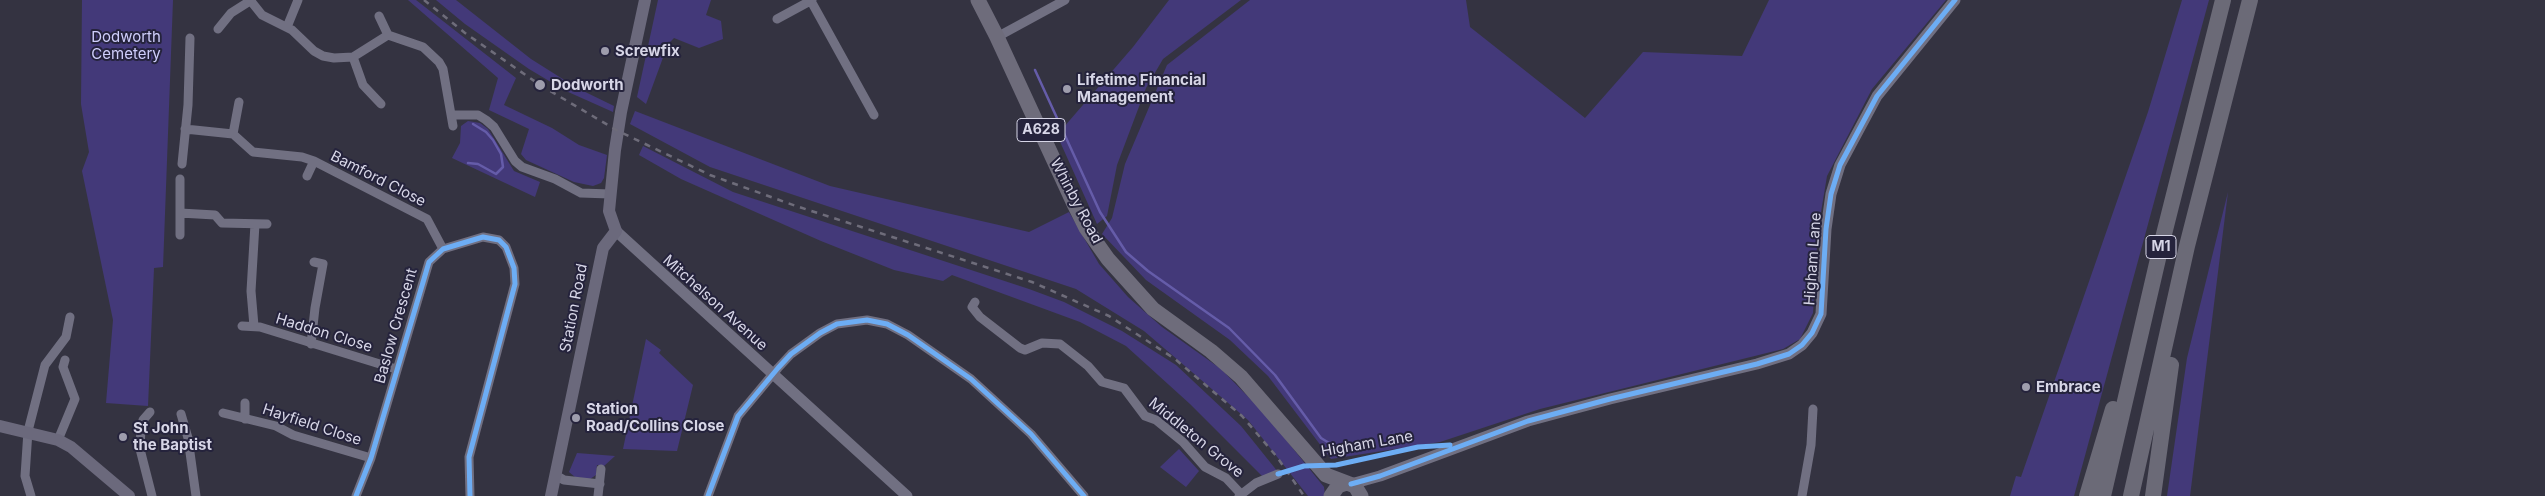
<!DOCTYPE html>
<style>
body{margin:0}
canvas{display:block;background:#343341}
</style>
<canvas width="2545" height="496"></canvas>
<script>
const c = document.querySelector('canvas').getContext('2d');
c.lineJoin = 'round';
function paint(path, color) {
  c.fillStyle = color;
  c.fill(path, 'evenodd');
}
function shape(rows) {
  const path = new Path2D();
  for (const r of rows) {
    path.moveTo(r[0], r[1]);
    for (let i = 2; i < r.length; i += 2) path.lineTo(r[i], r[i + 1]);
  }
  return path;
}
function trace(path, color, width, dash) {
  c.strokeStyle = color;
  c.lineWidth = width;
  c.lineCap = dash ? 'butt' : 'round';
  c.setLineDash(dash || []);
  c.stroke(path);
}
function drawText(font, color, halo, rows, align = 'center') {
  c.font = font + ' Inter,sans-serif';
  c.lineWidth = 4;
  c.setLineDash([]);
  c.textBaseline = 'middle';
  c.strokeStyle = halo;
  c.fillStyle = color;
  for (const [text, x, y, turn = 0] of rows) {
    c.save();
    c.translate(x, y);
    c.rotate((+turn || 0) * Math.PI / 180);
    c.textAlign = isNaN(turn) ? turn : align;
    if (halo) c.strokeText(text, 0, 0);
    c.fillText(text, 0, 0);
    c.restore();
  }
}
const green = shape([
 [82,0,173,0,163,267,154,268,148,406,106,403,113,320,82,171,89,152,81,104],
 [408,0,416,0,516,78,504,105,552,128,579,145,607,155,604,178,601,183,593,186,574,182,526,160,521,154,529,129,489,110,498,78],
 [436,0,456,0,531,59,577,88,614,106,613,112,566,91,529,69,465,24],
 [658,0,711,0,706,15,721,21,723,39,699,48,674,38,668,44,646,104,637,97],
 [1169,0,1241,0,1163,59,1146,88,1117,165,1107,216,1097,224,1057,135,1133,47],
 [1250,0,1466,0,1470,27,1585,118,1643,52,1742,56,1769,0,1946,0,1872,89,1827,176,1818,230,1813,313,1800,339,1783,349,1540,409,1440,442,1331,459,1268,376,1230,340,1146,280,1102,234,1112,218,1125,164,1167,65],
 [2182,0,2209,0,2074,496,2010,496,2016,476,2021,477,2148,112],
 [635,111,830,186,1029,232,1069,212,1099,264,1128,297,1162,327,1221,369,1266,415,1324,487,1325,496,1308,496,1248,420,1144,331,1076,289,710,167,630,124],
 [468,121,480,123,488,129,514,171,540,182,535,197,452,158,460,143,461,126],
 [643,146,733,192,1029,289,1064,302,1122,331,1176,365,1241,426,1278,472,1263,477,1190,404,1126,346,1080,322,952,275,943,281,894,270,821,241,681,179,639,155],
 [2228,192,2190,496,2167,496,2187,358],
 [646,339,661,350,659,353,693,385,677,451,623,449],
 [1179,449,1199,471,1186,487,1160,467],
 [577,453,615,456,604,466,597,465,596,475,590,479,575,477,569,472]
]);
const stream = shape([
 [1035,70,1100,212,1126,252,1148,271,1229,328,1275,375,1321,438,1334,446,1349,448,1365,447],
 [468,163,478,164,496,174,503,167,501,154,493,140,486,132,473,124]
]);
const minor = shape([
 [250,0,262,15,292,30,314,51,323,56,334,58,353,57,388,35],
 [811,1,874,115],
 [379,16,388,35,423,47,439,62,443,69,453,126],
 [777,19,812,0],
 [287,27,298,0],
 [218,29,231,13,250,1],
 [997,37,1065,0],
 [353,57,363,85,381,104],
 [452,115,478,115,486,120,494,127,515,161,522,167,555,179,581,193,610,194],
 [185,129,233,134,253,152,302,157,314,161,427,219,443,249],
 [233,134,239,102],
 [182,164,188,105,190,38],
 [307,176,314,161],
 [180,213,215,215,222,223,267,224],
 [180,235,180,179],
 [975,302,972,307,980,317,1020,348,1025,350,1042,343,1060,344,1088,366,1102,382,1124,388,1145,416,1156,420,1183,442,1205,467,1226,478,1241,494],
 [242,326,260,327,396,369],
 [254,326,251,291,255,224],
 [311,344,315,308,323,264,314,262],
 [245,403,245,419],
 [150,412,143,420,141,428,140,449,152,496],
 [223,413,276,426,293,435,371,458],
 [181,414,188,438,196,496],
 [58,440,75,399,63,367,65,360],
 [557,476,564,480,600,484],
 [31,496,25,476,28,431,45,365,66,337,70,317],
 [356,496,371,458,429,262,443,249,483,237,499,240,506,247,514,268,515,284,469,457,470,496],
 [598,496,601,469],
 [708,496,738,416,778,368,791,354,820,333,837,324,867,320,887,324,908,335,971,379,1031,434,1084,496],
 [1239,496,1256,483,1278,474],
 [1802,496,1811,445,1813,409]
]);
const tertiary = shape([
 [616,231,907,496],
 [1351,484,1380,476,1528,421,1610,399,1757,364,1789,354,1802,345,1812,333,1821,314,1826,229,1831,194,1840,165,1877,96,1955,0]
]);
const secondary = shape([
 [0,426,58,440,71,447,129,496],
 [551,496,603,248,616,231,609,211,615,150,621,112,645,0]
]);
const trunk = shape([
 [978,0,997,37,1075,206,1086,228,1108,259,1153,309,1211,351,1241,377,1326,475,1347,483],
 [1331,496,1338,486,1347,483,1355,486,1361,496]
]);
const motorway = shape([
 [2087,496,2113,409],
 [2103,496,2161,246,2223,0],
 [2131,496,2187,246,2250,0],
 [2153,496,2171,365]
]);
const rail = shape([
 [424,0,465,33,540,85,618,131,710,175,796,206,1032,282,1109,316,1175,359,1242,416,1277,457,1304,496]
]);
const cycleway = shape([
 [1278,474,1304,466,1336,465,1418,447,1450,445],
 [1351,484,1380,476,1528,421,1610,399,1757,364,1789,354,1802,345,1812,333,1821,314,1826,229,1831,194,1840,165,1877,96,1955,0],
 [356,496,371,458,429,262,443,249,483,237,499,240,506,247,514,268,515,284,469,457,470,496],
 [708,496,738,416,778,368,791,354,820,333,837,324,867,320,887,324,908,335,971,379,1031,434,1084,496]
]);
const markers = [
 [605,51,5,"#9e9dad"],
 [540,85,6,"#9e9dad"],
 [1067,89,5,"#9e9dad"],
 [2026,387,5,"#9e9dad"],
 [576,418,5,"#9e9dad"],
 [123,437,5,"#9e9dad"]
];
const shields = [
 [1041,130,48],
 [2161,247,30]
];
const shieldNames = [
 ["A628",1041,130],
 ["M1",2161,247]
];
const parkNames = [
 ["Dodworth",126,37],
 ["Cemetery",126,54]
];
const poiNames = [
 ["Screwfix",615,51],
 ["Lifetime Financial",1077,80],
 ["Management",1077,97],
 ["Dodworth",551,85],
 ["Embrace",2036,387],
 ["Station",586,409],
 ["Road/Collins Close",586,426],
 ["St John",133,428],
 ["the Baptist",133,445]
];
const streetNames = [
 ["Bamford Close",378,179,27],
 ["Whinby Road",1076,201,62],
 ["Higham Lane",1813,259,-86],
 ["Mitchelson Avenue",715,303,42],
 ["Station Road",574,308,-79],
 ["Baslow Crescent",396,326,-74],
 ["Haddon Close",324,333,17],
 ["Hayfield Close",312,425,18],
 ["Middleton Grove",1196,438,39],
 ["Higham Lane",1367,444,-10]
];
paint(green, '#433979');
trace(stream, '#655ca9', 2.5);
trace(minor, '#717082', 9);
trace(tertiary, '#717082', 11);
trace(secondary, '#6b697c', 12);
trace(trunk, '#6e6c7b', 15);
trace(motorway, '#6b6a77', 16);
trace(rail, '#6e6c7a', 2.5, [6, 6]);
trace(cycleway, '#6dadf4', 5);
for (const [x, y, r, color] of markers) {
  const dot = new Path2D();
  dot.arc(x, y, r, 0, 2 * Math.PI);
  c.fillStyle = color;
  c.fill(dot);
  trace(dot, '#25233c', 2);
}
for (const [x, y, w] of shields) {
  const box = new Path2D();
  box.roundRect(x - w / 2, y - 11.5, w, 23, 4);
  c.fillStyle = '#25233c';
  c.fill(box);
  trace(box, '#d7d6e7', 1);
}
drawText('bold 14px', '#d7d6e7', null, shieldNames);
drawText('15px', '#cfcefb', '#25233c', parkNames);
drawText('bold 15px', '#d7d6e7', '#25233c', poiNames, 'left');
drawText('15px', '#d7d6e7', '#25233c', streetNames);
</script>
